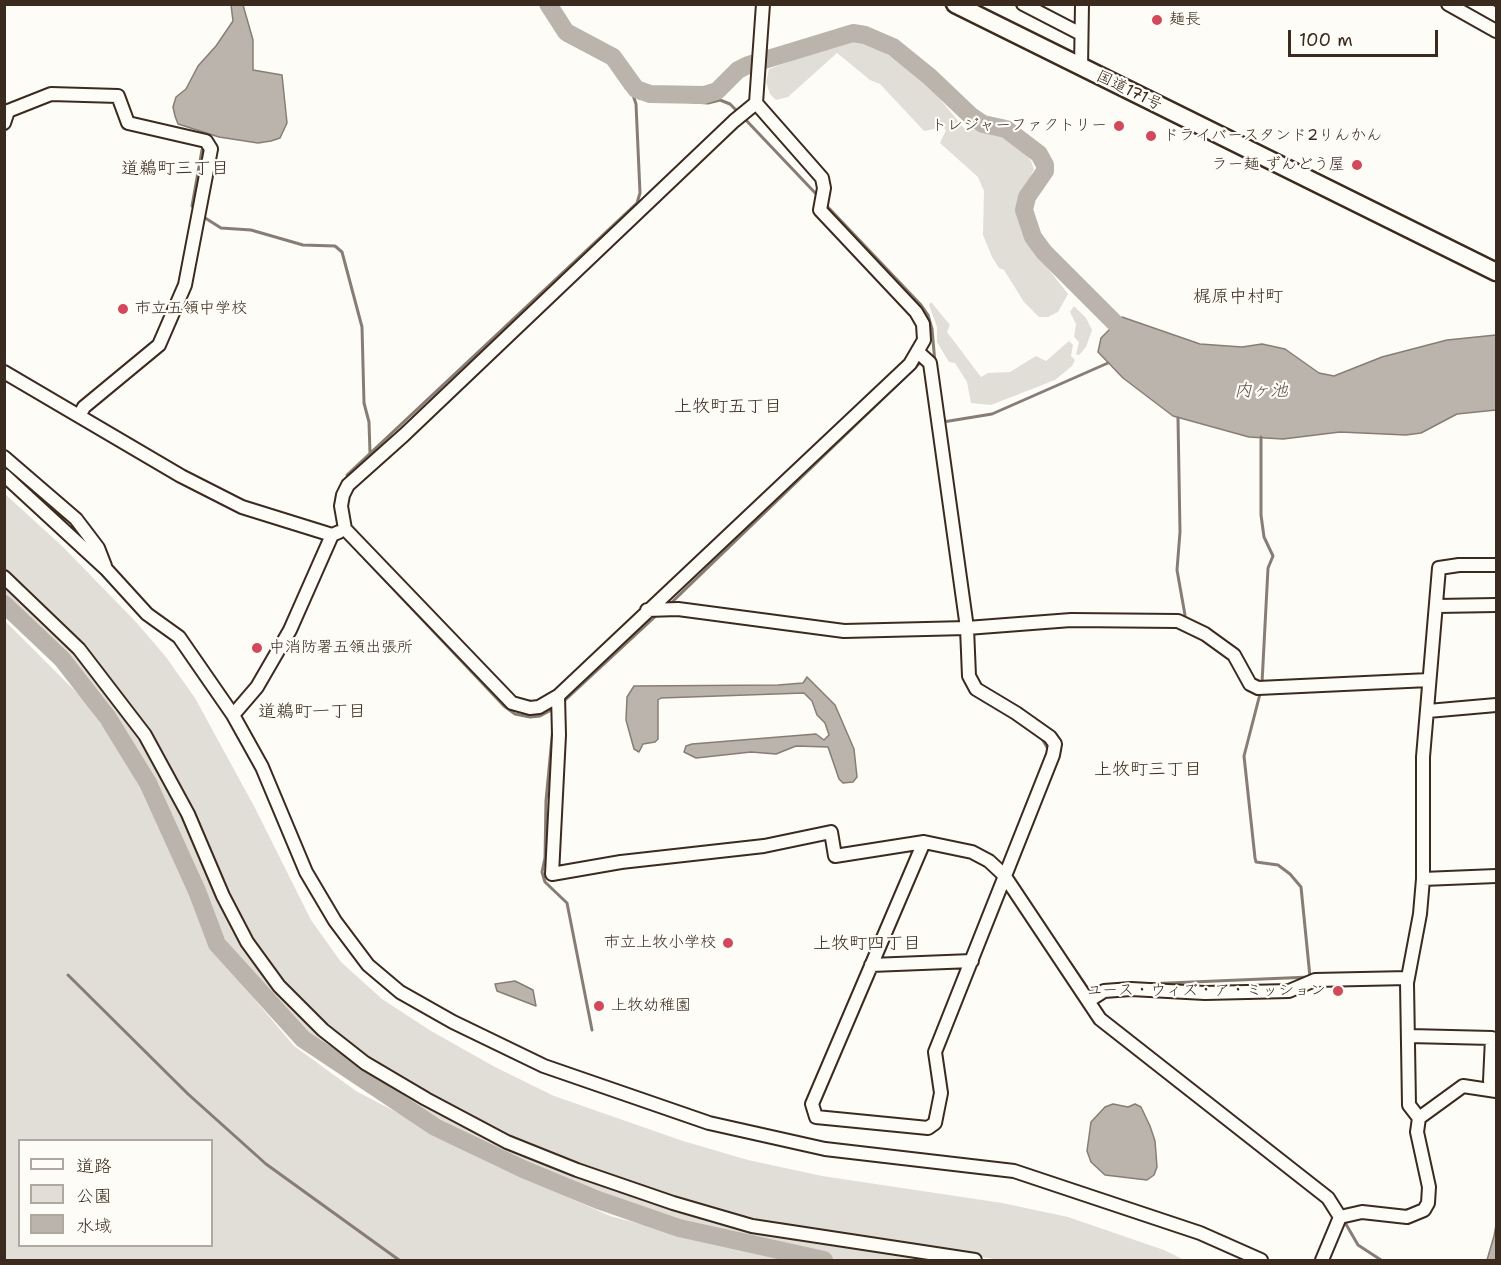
<!DOCTYPE html>
<meta charset="utf-8">
<style>
body{margin:0}
#map{position:relative;width:1501px;height:1265px;overflow:hidden;background:#fdfcf7;font-family:"Shantell Sans","Klee One",sans-serif}
canvas{display:block}
.frame{position:absolute;inset:0;border:6px solid #3b2a1e;pointer-events:none}
.legend{position:absolute;left:18px;top:1139px;width:195px;height:108px;box-sizing:border-box;background:#fdfcf7;border:2px solid #afa8a0;margin:0;padding:8px 10px;list-style:none;font-size:18px;color:#3b2a1e}
.legend li{display:flex;align-items:center;gap:12px;height:30px}
.legend b{width:30px;border:2px solid #afa8a0}
.scale{position:absolute;left:1288px;top:30px;width:150px;height:27px;box-sizing:border-box;border:3px solid #3b2a1e;border-top:0;padding-left:8px;font-size:18px;line-height:21px;white-space:nowrap;color:#3b2a1e;-webkit-text-stroke:4px #fdfcf7;paint-order:stroke}
</style>
<div id="map">
<canvas width="1501" height="1265"></canvas>
<div class="frame"></div>
<ul class="legend">
<li><b style="height:8px;background:#fdfcf7"></b>道路</li>
<li><b style="height:16px;background:#e1ded7"></b>公園</li>
<li><b style="height:16px;background:#bbb4ad"></b>水域</li>
</ul>
<div class="scale">100 m</div>
</div>
<script>
const c = document.querySelector('canvas').getContext('2d');
c.lineJoin = 'round';
function paint(path, color) {
  c.fillStyle = color;
  c.fill(path, 'evenodd');
}
function shape(rows) {
  const path = new Path2D();
  for (const r of rows) {
    path.moveTo(r[0], r[1]);
    for (let i = 2; i < r.length; i += 2) path.lineTo(r[i], r[i + 1]);
  }
  return path;
}
function trace(path, color, width, dash) {
  c.strokeStyle = color;
  c.lineWidth = width;
  c.lineCap = dash ? 'butt' : 'round';
  c.setLineDash(dash || []);
  c.stroke(path);
}
function drawText(font, color, halo, rows, align = 'center') {
  c.font = font + ' "Shantell Sans","Klee One",sans-serif';
  c.lineWidth = 4.5;
  c.setLineDash([]);
  c.textBaseline = 'middle';
  c.strokeStyle = halo;
  c.fillStyle = color;
  for (const [text, x, y, turn = 0] of rows) {
    c.save();
    c.translate(x, y);
    c.rotate((+turn || 0) * Math.PI / 180);
    c.textAlign = isNaN(turn) ? turn : align;
    if (halo) c.strokeText(text, 0, 0);
    c.fillText(text, 0, 0);
    c.restore();
  }
}
const green = shape([
 [858,39,880,49,930,87,964,128,1001,134,1025,152,1031,161,1034,169,1021,196,1019,215,1031,247,1068,294,1058,312,1048,317,1039,317,1024,302,1004,270,999,268,992,257,983,235,984,191,978,177,940,143,946,130,943,127,924,131,880,84,870,80,837,53,788,97,776,100,770,94,766,82,769,69,847,40],
 [931,302,950,325,947,332,981,377,988,373,1010,372,1036,356,1046,361,1069,341,1073,345,1071,356,1075,360,1072,366,1055,380,991,405,971,403,967,382,955,363,949,362,937,342,937,327,929,305],
 [1074,306,1086,318,1092,330,1086,347,1079,355,1076,354,1079,342,1074,337,1076,324,1070,312],
 [5,494,63,547,136,622,166,657,195,698,255,808,311,920,341,962,382,999,431,1031,495,1067,554,1096,683,1141,748,1160,822,1176,1002,1203,1068,1217,1164,1250,1184,1260,1001,1260,777,1227,695,1206,599,1176,445,1105,384,1070,336,1034,295,998,267,962,235,909,141,726,5,572],
 [4,582,53,628,99,679,141,734,172,793,245,948,361,1063,602,1183,668,1208,742,1227,952,1260,847,1260,818,1257,680,1225,600,1198,523,1167,446,1129,405,1106,302,1034,247,973,218,928,151,783,110,717,65,659,5,601],
 [4,620,85,701,131,767,160,823,197,908,235,976,294,1046,356,1091,495,1164,610,1216,714,1243,799,1260,5,1260],
 [212,1140,212,1246,20,1246,20,1140]
]);
const water = shape([
 [231,5,243,5,253,40,253,70,282,75,287,123,280,138,271,141,258,143,219,137,178,124,175,116,173,107,176,97,186,89,198,66,216,46,233,21,231,5],
 [1122,317,1200,344,1242,347,1262,344,1285,349,1319,373,1334,376,1382,357,1447,340,1496,335,1496,410,1457,414,1421,433,1406,435,1340,432,1283,439,1249,437,1173,416,1123,378,1098,352,1101,338,1122,317],
 [807,677,835,705,854,749,857,777,853,782,843,783,839,779,828,747,796,746,776,754,751,752,696,758,684,752,686,746,692,744,816,734,824,740,829,735,825,723,817,715,812,701,804,693,661,698,658,700,658,739,655,742,643,744,639,752,634,749,626,720,627,697,634,686,778,685,803,683,807,677],
 [515,981,533,990,536,1006,497,991,495,984,515,981],
 [1113,1104,1128,1107,1135,1104,1141,1107,1150,1126,1155,1141,1157,1167,1154,1175,1147,1180,1105,1175,1091,1162,1087,1151,1091,1122,1105,1107,1113,1104],
 [1496,1225,1496,1260,1487,1260,1494,1236,1496,1225]
]);
const stream = shape([
 [541,4,565,40,609,63,626,88,639,98,708,103,720,100,730,104,738,112],
 [743,117,819,197],
 [825,204,921,305,928,315,932,329,935,363],
 [195,209,192,206,202,150],
 [202,216,221,228,251,230,303,245,335,246,342,252,362,327,364,403,369,422,370,453],
 [1178,418,1180,532,1177,570,1185,615],
 [943,422,992,414,1108,363],
 [1261,437,1261,515,1264,537,1273,556,1268,568,1262,683],
 [347,475,637,203,640,193,636,104,633,95],
 [364,558,504,706,515,714,530,717,540,716,555,708],
 [669,605,923,360],
 [563,702,659,613],
 [553,727,546,801,545,858,542,872,545,882,567,903,592,1030],
 [1041,737,1048,749],
 [1071,964,1093,996],
 [68,975,188,1094,266,1164,399,1260],
 [1145,984,1310,977,1301,887,1290,874,1278,865,1256,862,1255,858,1244,756,1261,690],
 [1343,1219,1358,1245,1381,1260]
]);
const river = shape([
 [548,4,566,32,613,57,636,89,650,94,704,95,717,91,738,70,748,65,853,33,865,35,893,47,930,77,971,116,983,124,1006,129,1039,154,1045,165,1045,171,1027,197,1024,210,1033,237,1044,252,1115,323],
 [4,604,62,659,108,718,148,783,197,891,217,944,303,1039,435,1127,523,1169,598,1200,679,1228,824,1260]
]);
const minor = shape([
 [1023,4,1081,34],
 [1448,4,1496,31],
 [1081,68,1082,4],
 [756,103,734,121,404,435,348,485,343,495,341,506,345,529,512,703,530,708,539,707,558,696,910,364,924,340,923,324,916,312,820,210,824,188,822,178,756,103,763,4],
 [4,123,8,111,51,94,118,96,128,123,206,141,211,149,185,285,159,345,84,407,79,416],
 [918,352,930,363,967,628,969,676,976,689,1016,713,1050,737,1055,744,1053,755,935,1052,941,1093,935,1123,928,1128,816,1117,812,1104,924,842],
 [4,372,181,476,242,507,332,535],
 [4,457,76,519,98,548,105,566],
 [4,475,106,569,147,614,179,637,233,715,262,767,306,872,335,921,368,965,400,992,453,1022,544,1066,709,1123,825,1149,1014,1171,1200,1233,1261,1260],
 [4,577,79,649,145,735,188,814,223,896,247,942,279,986,323,1030,365,1063,426,1099,507,1142,577,1170,673,1203,752,1226,975,1260],
 [1437,606,1496,605],
 [647,610,678,609,844,631,967,628,1071,620,1178,621,1205,634,1234,655,1250,684,1258,688,1429,680],
 [558,696,559,735,552,874,621,862,764,846,831,832,835,856,924,842,972,852,989,861,1004,875,1100,1019,1328,1198,1340,1217],
 [1428,711,1496,705],
 [233,715,257,687,290,630,332,535,339,532],
 [1423,879,1496,876],
 [871,965,972,961],
 [1090,1000,1104,991,1131,989,1205,993,1289,991,1315,980,1408,978],
 [1409,1036,1492,1038,1490,1081],
 [1419,1118,1409,1105,1407,983,1420,914,1423,879,1423,757,1439,568,1459,565,1496,565],
 [1340,1217,1362,1212,1407,1217,1424,1210,1428,1203,1429,1187,1417,1132,1419,1118,1463,1086,1496,1091],
 [1322,1260,1340,1217]
]);
const highway = shape([
 [955,4,1496,272]
]);
const rail = shape([
 [1493,4,1496,6]
]);
const markers = [
 [1157,20,6,"#d1495b"],
 [1119,126,6,"#d1495b"],
 [1151,136,6,"#d1495b"],
 [1357,165,6,"#d1495b"],
 [123,309,6,"#d1495b"],
 [257,648,6,"#d1495b"],
 [728,943,6,"#d1495b"],
 [1338,991,6,"#d1495b"],
 [599,1006,6,"#d1495b"]
];
const poiNames = [
 ["麺長",1169,20],
 ["トレジャーファクトリー",1107,126,"right"],
 ["ドライバースタンド2りんかん",1163,136],
 ["ラー麺 ずんどう屋",1345,165,"right"],
 ["市立五領中学校",135,309],
 ["中消防署五領出張所",269,648],
 ["市立上牧小学校",716,943,"right"],
 ["ユース・ウィズ・ア・ミッション",1326,991,"right"],
 ["上牧幼稚園",611,1006]
];
const streetNames = [
 ["国道171号",1129,91,26]
];
const neighbourhoodNames = [
 ["道鵜町三丁目",175,169],
 ["梶原中村町",1238,297],
 ["上牧町五丁目",728,407],
 ["道鵜町一丁目",312,712],
 ["上牧町三丁目",1148,770],
 ["上牧町四丁目",867,944]
];
const waterNames = [
 ["内ヶ池",1261,391]
];
paint(green, '#e1ded7');
paint(water, '#bbb4ad');
trace(water, '#887d74', 1.5);
trace(stream, '#887d74', 3);
trace(river, '#bbb4ad', 18);
trace(minor, '#3b2a1e', 16);
trace(highway, '#3b2a1e', 21);
trace(minor, '#fdfcf7', 12);
trace(highway, '#fdfcf7', 16);
trace(rail, '#3b2a1e', 3, [9, 4.5]);
for (const [x, y, r, color] of markers) {
  const dot = new Path2D();
  dot.arc(x, y, r, 0, 2 * Math.PI);
  c.fillStyle = color;
  c.fill(dot);
  trace(dot, '#fdfcf7', 2);
}
drawText('16px', '#3b2a1e', '#fdfcf7', poiNames, 'left');
drawText('16px', '#3b2a1e', '#fdfcf7', streetNames);
drawText('18px', '#3b2a1e', '#fdfcf7', neighbourhoodNames);
drawText('italic 18px', '#615349', '#fdfcf7', waterNames);
</script>
